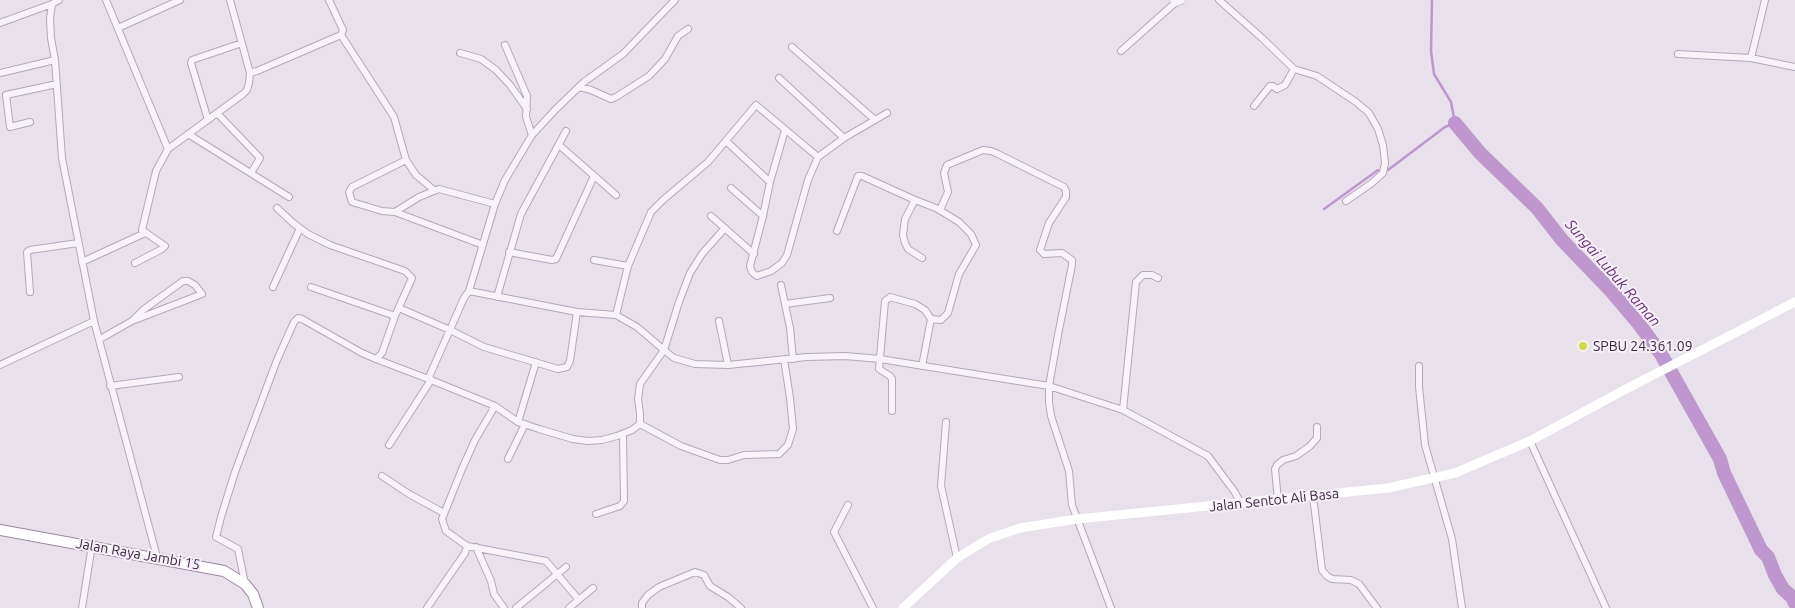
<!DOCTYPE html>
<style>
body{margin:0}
canvas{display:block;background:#e8e0ea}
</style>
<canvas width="1795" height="608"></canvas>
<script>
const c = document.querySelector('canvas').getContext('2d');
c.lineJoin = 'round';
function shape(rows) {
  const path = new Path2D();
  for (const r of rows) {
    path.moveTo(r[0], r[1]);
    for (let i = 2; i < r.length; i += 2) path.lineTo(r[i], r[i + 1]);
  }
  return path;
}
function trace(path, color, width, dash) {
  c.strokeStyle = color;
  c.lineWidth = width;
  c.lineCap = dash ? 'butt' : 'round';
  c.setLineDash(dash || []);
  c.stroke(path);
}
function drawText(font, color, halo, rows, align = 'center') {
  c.font = font + ' Ubuntu,sans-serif';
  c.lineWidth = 4;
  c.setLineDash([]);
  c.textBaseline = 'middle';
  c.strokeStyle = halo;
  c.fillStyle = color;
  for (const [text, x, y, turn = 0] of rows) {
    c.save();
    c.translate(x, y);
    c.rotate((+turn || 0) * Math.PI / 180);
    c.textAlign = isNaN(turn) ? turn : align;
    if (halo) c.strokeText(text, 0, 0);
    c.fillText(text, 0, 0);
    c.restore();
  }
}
const stream = shape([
 [1388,170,1445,127,1455,123,1451,102,1434,74,1431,51,1432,0],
 [1324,209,1378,170]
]);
const river = shape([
 [1455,123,1480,153,1537,208,1562,240,1611,291,1639,324,1661,354,1720,459,1724,473,1761,550,1768,557,1775,575,1783,589,1792,597,1795,603]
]);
const minor = shape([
 [59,0,52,4,50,18,51,38,55,60,62,158,94,321,157,557],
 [106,0,168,149],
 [1219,0,1262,38,1294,69,1317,76,1356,102,1369,113,1378,129,1383,145,1385,163,1383,173,1372,183,1346,201],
 [0,23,52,4],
 [118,28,180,0],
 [341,35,394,117,406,160,416,175,434,190],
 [505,45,527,96,526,117,532,135],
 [792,47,875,120],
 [1121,51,1176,2],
 [460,53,481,59,496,70,510,85,527,109],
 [1678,54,1751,58,1795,67],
 [1751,58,1765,0],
 [0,73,55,60],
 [250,73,257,71,341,35,343,30,329,0],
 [779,78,844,138],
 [579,87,591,90,611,99,616,97,649,76,665,59,678,36,688,29],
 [1254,106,1270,86,1273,86,1277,89,1285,85,1294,69],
 [217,113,260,158,251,173],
 [208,120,191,63,192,60,242,43],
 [30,122,10,127,6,95,57,84],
 [785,130,770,182,763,216,750,266,752,272,757,276,771,271,782,263,787,255,808,180,818,157,844,138,887,113],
 [188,134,289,197],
 [726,141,770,182],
 [559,145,616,195],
 [406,160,352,187,349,192,352,202,382,211,395,212,419,197,439,189,495,204],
 [731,188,763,216],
 [940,210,948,192,944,173,947,165,983,150,991,151,998,154,1064,187,1066,191,1066,197,1049,223,1040,250,1044,254,1062,253,1072,260,1072,265,1058,335,1049,386,1049,402,1051,416,1069,471,1072,505,1111,608],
 [395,212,483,245],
 [711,216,754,254],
 [725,228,702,254,690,273,679,302,664,350,640,384,638,399,640,413,640,424,632,430,617,436,602,440,588,441,573,439,539,429,518,422,495,406,431,380,429,377,464,298,469,291,577,312,616,315,637,327,664,350,674,358,695,364,728,365,807,357,845,356,880,359,1049,386,1123,410,1208,456,1234,491,1241,503],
 [837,231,858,176,862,176,915,200],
 [509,252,552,260,556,259,594,176],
 [922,258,908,249,905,243,903,235,905,219,915,200,936,208,959,222,971,234,976,245,959,274,948,313,941,320,931,319,922,366],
 [594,260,628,266],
 [82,262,145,233],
 [135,263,162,249,165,246,142,230,156,171,168,149,243,94,247,90,249,83,250,73,230,0],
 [781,285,790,328,793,359],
 [273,287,300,228],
 [311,287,395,316],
 [469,291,495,204,505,180,532,135,555,110,584,82,623,54,675,0],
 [30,292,27,252,30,250,78,243],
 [497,297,521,214,566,131],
 [785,304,830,298],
 [399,308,450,330,484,347,558,369,567,367,570,361,577,312],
 [616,315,628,266,651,212,663,200,708,162,756,105,818,157],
 [719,321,728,365],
 [100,339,132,321,202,294,195,285,188,281,183,281,143,310,132,321],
 [376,359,431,380,389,445],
 [0,365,94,321],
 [1419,366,1419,387,1425,445,1452,539,1462,608],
 [110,386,179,377],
 [1123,410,1136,282,1143,275,1152,275,1158,278],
 [892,411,892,379,890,376,879,369,885,301,890,297,915,304,925,310,931,319],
 [518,422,536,362],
 [946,422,941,486,957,558],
 [640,424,681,446,720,460,728,460,744,455,779,454,788,445,793,429,790,398,784,359],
 [1530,441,1606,608],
 [508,459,525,424],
 [382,476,409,494,444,513],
 [1313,496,1322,570,1327,576,1332,579,1351,580,1359,584,1377,608],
 [1278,500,1275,469,1277,465,1283,460,1296,456,1310,446,1317,438,1317,427],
 [848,505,834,532,873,608],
 [596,514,620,506,624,501,623,435],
 [467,546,546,561,579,600],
 [476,547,491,581,494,594,504,608],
 [245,584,238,549,216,537,221,517,235,472,277,360,294,322,298,318,302,319,362,353,376,359,382,353,395,316,412,278,405,271,330,245,308,234,293,223,277,208],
 [82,608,92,545],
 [427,608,465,553,467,546,446,531,442,519,462,469,475,440,495,406],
 [516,608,566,567],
 [569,608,593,588],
 [642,608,642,603,648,595,659,587,695,572,704,575,710,586,728,597,741,608]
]);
const tertiary = shape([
 [1174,0,1176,2,1181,0]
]);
const secondary = shape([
 [903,608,957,558,988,539,1020,528,1077,519,1388,488,1455,473,1530,441,1626,389,1795,302]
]);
const trunk = shape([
 [0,530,224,571,245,584,253,594,258,608]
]);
const markers = [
 [1583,346,5,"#d5dc39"]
];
const poiNames = [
 ["SPBU 24.361.09",1593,346]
];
const streetNames = [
 ["Jalan Sentot Ali Basa",1274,500,-6],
 ["Jalan Raya Jambi 15",138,554,10]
];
const waterNames = [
 ["Sungai Lubuk Raman",1613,273,49]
];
trace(stream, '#be97ce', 2.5);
trace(river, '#be97ce', 14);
trace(minor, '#b5a8b8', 8);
trace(tertiary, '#b5a8b8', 9);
trace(trunk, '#9d86a3', 12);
trace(minor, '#f7f3f8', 6);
trace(tertiary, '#f7f3f8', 8);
trace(secondary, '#fff', 9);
trace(trunk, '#fff', 10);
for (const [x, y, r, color] of markers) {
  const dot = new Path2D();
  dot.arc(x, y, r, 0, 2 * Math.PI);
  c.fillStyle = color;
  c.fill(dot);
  trace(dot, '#f6f0f8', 2);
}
drawText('14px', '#3f2744', '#f6f0f8', poiNames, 'left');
drawText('14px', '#3f2744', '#f6f0f8', streetNames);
drawText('italic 15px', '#682c7c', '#f6f0f8', waterNames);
</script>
